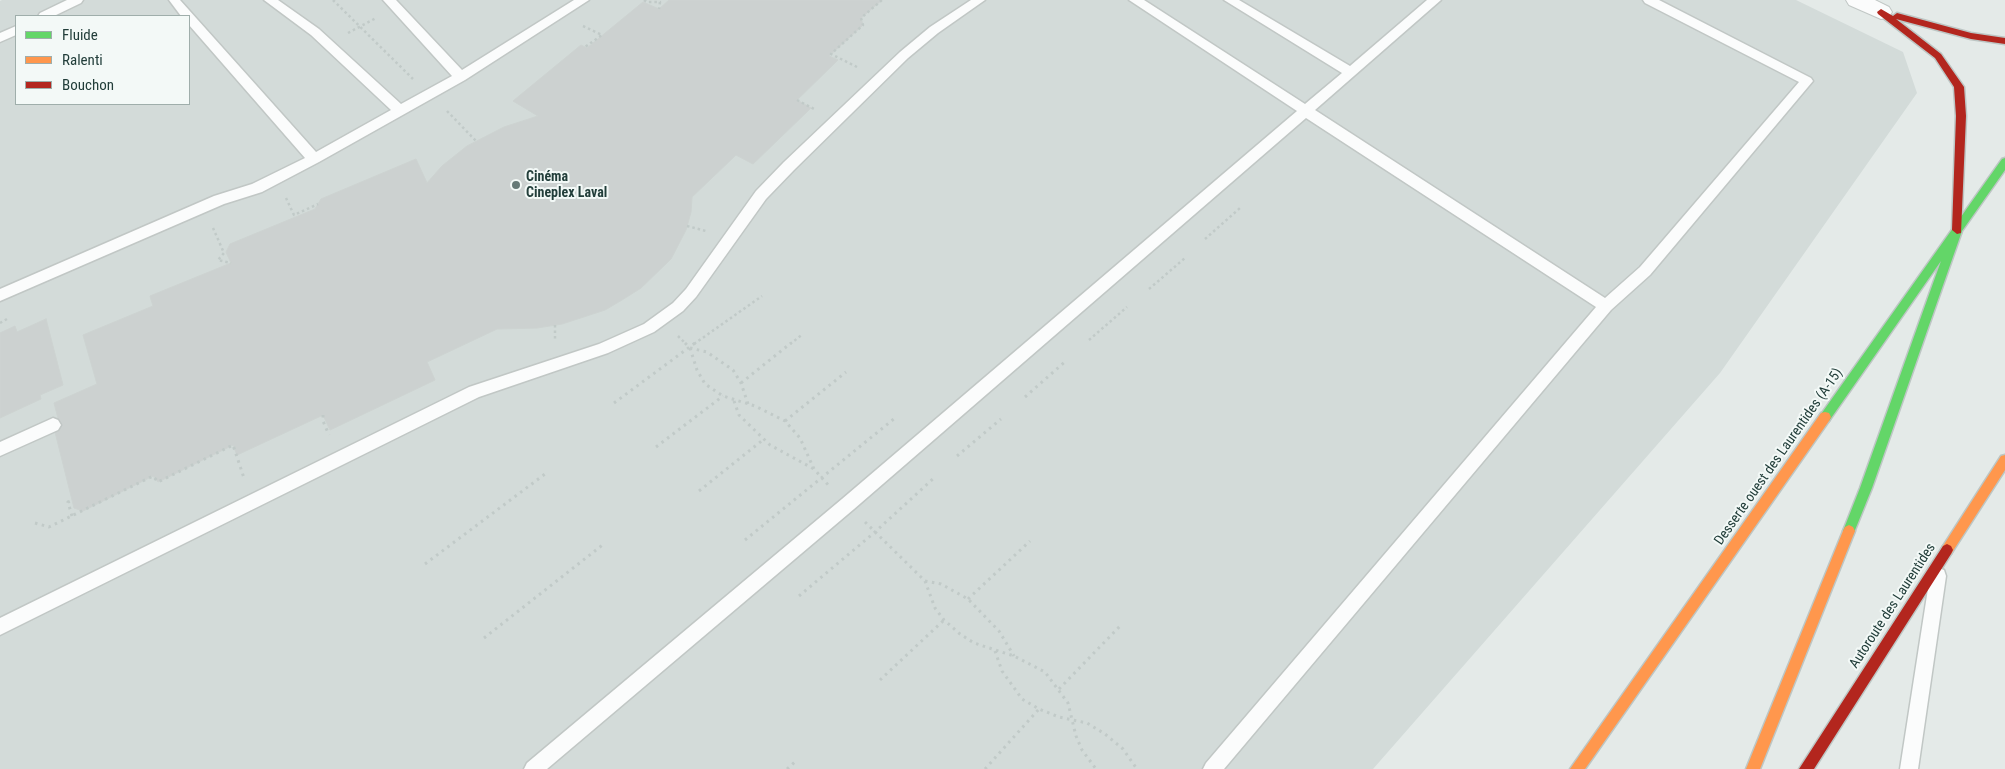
<!DOCTYPE html>
<meta charset="utf-8">
<style>
body{margin:0}
#map{position:relative;width:2005px;height:769px;overflow:hidden;background:#e4eae8;font-family:"Roboto Condensed",sans-serif}
canvas{display:block}
.legend{position:absolute;left:15px;top:15px;width:175px;height:90px;box-sizing:border-box;background:#f3f9f7;border:1px solid #9faeab;margin:0;padding:6px 9px;list-style:none;font-size:15px;color:#223e3a}
.legend li{display:flex;align-items:center;gap:10px;height:25px}
.legend b{width:25px;border:1px solid #9faeab}
</style>
<div id="map">
<canvas width="2005" height="769"></canvas>
<ul class="legend">
<li><b style="height:6px;background:#63d668"></b>Fluide</li>
<li><b style="height:6px;background:#ff974d"></b>Ralenti</li>
<li><b style="height:6px;background:#b3261e"></b>Bouchon</li>
</ul>
</div>
<script>
const c = document.querySelector('canvas').getContext('2d');
c.lineJoin = 'round';
function paint(path, color) {
  c.fillStyle = color;
  c.fill(path, 'evenodd');
}
function shape(rows) {
  const path = new Path2D();
  for (const r of rows) {
    path.moveTo(r[0], r[1]);
    for (let i = 2; i < r.length; i += 2) path.lineTo(r[i], r[i + 1]);
  }
  return path;
}
function trace(path, color, width, dash) {
  c.strokeStyle = color;
  c.lineWidth = width;
  c.lineCap = dash ? 'butt' : 'round';
  c.setLineDash(dash || []);
  c.stroke(path);
}
function drawText(font, color, halo, rows, align = 'center') {
  c.font = font + ' "Roboto Condensed",sans-serif';
  c.lineWidth = 4;
  c.setLineDash([]);
  c.textBaseline = 'middle';
  c.strokeStyle = halo;
  c.fillStyle = color;
  for (const [text, x, y, turn = 0] of rows) {
    c.save();
    c.translate(x, y);
    c.rotate((+turn || 0) * Math.PI / 180);
    c.textAlign = isNaN(turn) ? turn : align;
    if (halo) c.strokeText(text, 0, 0);
    c.fillText(text, 0, 0);
    c.restore();
  }
}
const built = shape([
 [2,0,1796,0,1903,52,1917,93,1720,373,1373,769,0,769,0,1],
 [16,16,189,16,189,104,16,104]
]);
const building = shape([
 [669,0,882,0,861,18,863,25,829,56,838,60,797,100,811,108,753,164,736,155,692,197,691,212,686,230,671,259,641,288,622,300,605,310,562,324,537,328,497,329,427,362,435,380,330,430,323,415,237,455,233,445,158,482,153,476,83,511,74,508,52,420,58,418,54,403,97,384,83,335,153,306,150,296,231,263,226,252,230,244,315,209,321,199,416,159,427,183,442,166,467,146,504,127,538,116,513,101,581,45,587,48,643,2,659,9,669,0],
 [46,319,63,385,40,395,41,399,0,418,0,333,15,326,17,332,46,319]
]);
const pathFar1 = shape([
 [333,0,413,79],
 [644,0,647,2,660,2,659,9],
 [583,26,602,35,585,47],
 [348,33,376,18],
 [857,67,831,54,863,25,861,18,882,0],
 [797,100,814,109],
 [447,111,476,141],
 [286,198,294,215,318,204],
 [687,226,706,231],
 [213,228,224,253,218,260,231,263],
 [1205,239,1240,208],
 [1149,289,1185,258],
 [0,323,7,319],
 [555,325,555,339],
 [678,336,686,344],
 [1089,340,1127,307],
 [694,344,762,296],
 [790,344,803,334]
]);
const path = shape([
 [685,343,690,348,707,352,733,370,741,383,748,404],
 [690,348,697,370,705,384,723,396,755,406,785,421,800,438,814,469,830,487],
 [741,383,791,343],
 [1025,397,1067,360],
 [734,401,739,415,770,445,814,469],
 [614,403,695,343],
 [323,415,323,421,329,435],
 [785,421,846,372],
 [656,447,723,396],
 [957,456,1001,419],
 [699,491,764,439],
 [72,516,68,502,73,500],
 [865,522,925,581,935,608,944,620,960,634,974,643,1014,656,1045,672,1068,703,1076,736,1082,750,1096,769],
 [35,523,49,527,153,476,158,482,233,445,244,478],
 [745,540,895,418],
 [425,564,545,474],
 [925,581,941,584,968,599,999,631,1014,656],
 [799,596,875,532,935,477],
 [968,599,1030,541],
 [484,638,605,543],
 [995,651,1002,671,1022,699,1039,709,1059,717,1087,723,1105,734,1123,749,1137,769],
 [880,680,944,620],
 [1059,689,1122,624],
 [787,769,796,761],
 [985,769,1039,709]
]);
const lane = shape([
 [67,0,83,0,81,3,54,16,38,16,40,13,67,0],
 [169,0,180,0,316,152,391,110,311,35,264,0,278,0,319,29,401,104,452,76,383,0,396,0,462,70,574,0,589,0,465,80,319,162,262,192,224,204,0,301,0,289,214,196,252,184,305,158,189,25,189,16,181,16,169,0],
 [971,0,985,0,938,33,908,58,794,170,766,199,696,297,683,311,654,332,608,353,479,397,0,635,0,618,469,387,599,344,644,324,673,303,686,289,756,191,784,162,900,52,930,27,971,0],
 [1129,0,1144,0,1305,104,1342,73,1224,0,1239,0,1350,66,1427,0,1441,0,1315,110,1605,298,1640,267,1799,82,1645,3,1643,0,1659,0,1811,78,1813,81,1650,275,1611,310,1224,769,1203,769,1206,763,1596,307,1306,118,854,509,547,769,524,769,527,763,842,499,1297,111,1129,0],
 [16,26,16,35,0,42,0,33,16,26],
 [53,418,58,420,61,425,58,430,0,456,0,442,53,418],
 [1938,568,1944,570,1946,576,1918,769,1900,769,1930,576,1932,570,1938,568]
]);
const street = shape([
 [1846,0,1875,0,1889,7,1892,12,1889,17,1881,19,1849,5,1846,0]
]);
const fast = shape([
 [2005,158,2005,170,1962,231,1872,488,1853,535,1849,537,1845,535,1843,531,1860,488,1941,261,1829,421,1825,422,1821,421,1819,417,2002,159,2005,158]
]);
const slow = shape([
 [1825,412,1829,413,1831,417,1829,421,1585,769,1570,769,1821,413,1825,412],
 [2005,455,2005,470,1951,554,1947,556,1943,554,1941,550,1943,546,2001,456,2005,455],
 [1849,525,1853,527,1855,531,1760,769,1746,769,1843,531,1845,527,1849,525]
]);
const jam = shape([
 [1881,9,1893,16,1897,13,1971,33,2005,38,2005,44,1971,39,1896,19,1941,54,1964,87,1966,116,1961,233,1957,234,1952,230,1956,116,1954,87,1935,58,1878,14,1877,12,1881,9],
 [1947,544,1951,546,1953,550,1951,554,1814,769,1799,769,1943,546,1947,544]
]);
const markers = [
 [516,185,5,"#667a77"]
];
const poiNames = [
 ["Cinéma",526,177],
 ["Cineplex Laval",526,193]
];
const streetNames = [
 ["Desserte ouest des Laurentides (A-15)",1779,457,-55],
 ["Autoroute des Laurentides",1893,606,-57]
];
paint(built, '#d3dbd9');
paint(building, '#ccd1d0');
trace(building, '#cdd3d1', 1);
trace(lane, '#c1c7c5', 3);
trace(street, '#c1c7c5', 2);
trace(fast, '#bdc6c4', 3);
trace(slow, '#bdc6c4', 3);
trace(jam, '#bdc6c4', 3);
trace(pathFar1, '#c1cac8', 2.5, [2.5, 3]);
trace(path, '#c1cac8', 3, [2.5, 4.5]);
paint(lane, '#fbfcfc');
paint(street, '#fbfcfc');
paint(fast, '#63d668');
paint(slow, '#ff974d');
paint(jam, '#b3261e');
for (const [x, y, r, color] of markers) {
  const dot = new Path2D();
  dot.arc(x, y, r, 0, 2 * Math.PI);
  c.fillStyle = color;
  c.fill(dot);
  trace(dot, '#f3f9f7', 2);
}
drawText('bold 14px', '#223e3a', '#f3f9f7', poiNames, 'left');
drawText('14px', '#223e3a', '#f3f9f7', streetNames);
</script>
